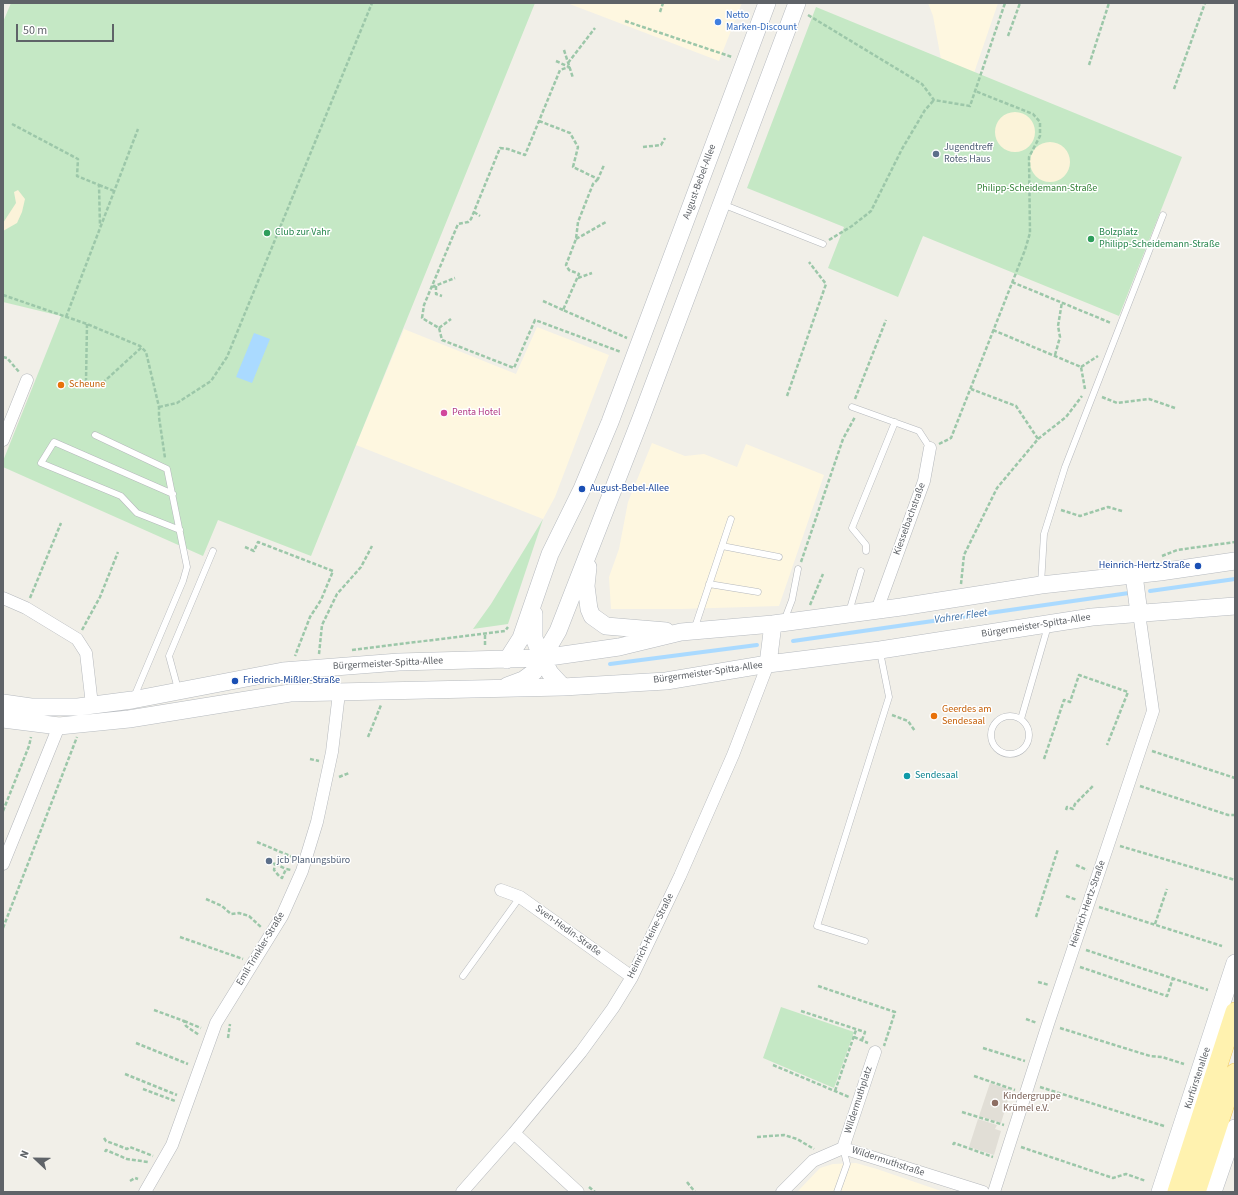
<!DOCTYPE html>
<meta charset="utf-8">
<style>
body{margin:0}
#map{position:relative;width:1238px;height:1195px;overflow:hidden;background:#f1efe8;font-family:"Source Sans 3",sans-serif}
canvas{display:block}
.frame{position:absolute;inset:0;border:4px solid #5f6368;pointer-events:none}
.north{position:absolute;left:16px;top:1139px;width:40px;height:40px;-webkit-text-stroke:3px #fff;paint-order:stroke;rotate:292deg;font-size:11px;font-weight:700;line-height:16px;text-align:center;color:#5f6368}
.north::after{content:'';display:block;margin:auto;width:14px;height:18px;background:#5f6368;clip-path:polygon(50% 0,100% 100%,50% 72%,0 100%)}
.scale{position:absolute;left:16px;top:24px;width:98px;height:18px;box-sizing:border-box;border:2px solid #5f6368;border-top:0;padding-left:5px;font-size:12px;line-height:14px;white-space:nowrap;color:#5f6368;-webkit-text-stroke:3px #fff;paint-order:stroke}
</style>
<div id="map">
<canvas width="1238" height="1195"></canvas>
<div class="frame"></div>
<div class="north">N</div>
<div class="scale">50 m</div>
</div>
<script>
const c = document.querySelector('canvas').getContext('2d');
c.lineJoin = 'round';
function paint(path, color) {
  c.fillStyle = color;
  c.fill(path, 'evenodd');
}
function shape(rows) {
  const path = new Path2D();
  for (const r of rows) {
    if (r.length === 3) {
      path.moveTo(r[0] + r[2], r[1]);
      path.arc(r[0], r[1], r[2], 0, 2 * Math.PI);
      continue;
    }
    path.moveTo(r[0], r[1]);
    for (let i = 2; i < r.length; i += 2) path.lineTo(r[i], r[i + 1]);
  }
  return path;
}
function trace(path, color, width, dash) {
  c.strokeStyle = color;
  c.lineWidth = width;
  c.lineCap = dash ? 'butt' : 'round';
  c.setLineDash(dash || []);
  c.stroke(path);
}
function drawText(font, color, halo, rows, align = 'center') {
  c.font = font + ' "Source Sans 3",sans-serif';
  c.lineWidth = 3;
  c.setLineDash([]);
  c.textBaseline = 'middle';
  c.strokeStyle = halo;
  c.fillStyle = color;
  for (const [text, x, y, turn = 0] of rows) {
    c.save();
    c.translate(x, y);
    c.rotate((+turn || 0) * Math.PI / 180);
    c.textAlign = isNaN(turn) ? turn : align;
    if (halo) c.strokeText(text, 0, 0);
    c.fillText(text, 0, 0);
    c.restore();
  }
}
const commercial = shape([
 [567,3,742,3,719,61],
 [928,3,998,3,974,73,941,59,933,16],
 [537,327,609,355,555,497,543,519,356,445,404,329,516,374],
 [652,443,685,456,704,454,737,467,746,444,824,475,779,606,681,609,611,609,609,577,619,549,628,502],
 [856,1163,877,1169,944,1192,797,1192,820,1168,833,1164]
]);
const education = shape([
 [990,1083,1011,1090,1001,1123,979,1116],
 [978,1119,997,1125,995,1129,1001,1131,994,1155,969,1147]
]);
const green = shape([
 [11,3,535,3,311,556,218,520,203,556,3,467,3,461,61,316,3,302,3,22],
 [816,7,1182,157,1119,316,923,236,898,297,828,268,844,227,747,188],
 [543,519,508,624,473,629,491,604],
 [781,1007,854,1032,834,1088,763,1058]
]);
const sand = shape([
 [1015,132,20],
 [1050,162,20],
 [18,190,25,199,22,212,17,223,3,231,3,223,16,203,14,192]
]);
const water = shape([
 [254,333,270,339,252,383,236,377]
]);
const stream = shape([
 [1150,591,1235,579],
 [793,641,1129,593],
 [610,664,757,645]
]);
const path = shape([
 [660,12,663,3],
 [808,15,922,84,934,100,970,106,1005,3],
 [625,21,732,57],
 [1008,36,1020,3],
 [564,50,573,78],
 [556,61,569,67,560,70,525,155,508,149,500,148,471,219,468,222,458,224,424,305,422,318,439,328,442,340,514,368,535,320,621,352],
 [568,63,595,28],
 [1089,65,1109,3],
 [1174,89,1205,3],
 [539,121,570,133,578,147,573,167,598,179,604,165],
 [12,124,78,159,77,176,99,185,100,226],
 [643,147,661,145,665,138],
 [598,179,593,184,578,222,576,239,566,265,569,270,579,274,563,310,627,338],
 [99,185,114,191],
 [474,212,480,216],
 [576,239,606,222],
 [829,240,852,226,871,211,902,149,925,110,934,100],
 [578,278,592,273],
 [1012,282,1111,323],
 [436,286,436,294,442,296],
 [432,287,455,278],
 [3,295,87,324,140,346,146,352,159,407,159,417,165,458],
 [543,301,563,310],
 [66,317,138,129],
 [87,324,86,381,91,386,97,388,142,347],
 [439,328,451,319],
 [993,330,1081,367,1085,389],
 [1055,355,1060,337,1058,326,1062,302],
 [3,357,7,358,20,373],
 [1081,367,1098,356],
 [787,396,826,284,809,262],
 [1102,397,1117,403,1149,399,1175,408],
 [855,399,886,320],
 [159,407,177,403,211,381,227,357,372,3],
 [1038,439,1066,417,1082,396],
 [939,444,951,438,1025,250,1030,233,1029,157,1040,136,1040,122,1033,114,975,91],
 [1061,510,1080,516,1108,507,1122,511],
 [245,547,254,551,258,542,333,571,321,600,310,617,295,656],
 [1162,556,1177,550,1235,542],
 [801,562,843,439,855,417],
 [961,584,964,555,997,488,1038,439,1016,406,971,389],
 [30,598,61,523],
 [810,605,823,574],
 [82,630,100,597,118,552],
 [485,645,485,634],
 [352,650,505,631,508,627],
 [319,654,322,625,337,594,361,567,372,546],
 [892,715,908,721,915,731],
 [368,737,381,705],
 [1152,751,1235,778],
 [310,759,319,761],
 [1044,759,1064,700,1070,702,1079,675,1128,692,1107,745],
 [339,777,349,773],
 [1140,786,1228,815,1235,815],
 [1066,810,1067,807,1073,809,1075,804,1094,785],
 [3,811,29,746,31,737],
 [257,842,295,858],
 [1120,846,1235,880],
 [273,863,275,864,274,870,279,876,282,878,286,869,291,870],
 [275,864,286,869],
 [1076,865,1087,870],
 [1066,896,1077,900],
 [206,899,222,906,231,914,239,913,249,916,262,928],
 [1099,907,1222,946],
 [1036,917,1058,849],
 [1155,924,1167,889],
 [3,928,77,737],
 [180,937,243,959],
 [1086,950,1208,990],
 [1080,967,1167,996,1173,978],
 [1038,982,1049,985],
 [818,986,895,1012,884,1046],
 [154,1010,184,1021,186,1026,199,1035],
 [801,1011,865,1032,862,1040],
 [1026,1019,1037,1023],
 [184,1021,201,1028],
 [1060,1028,1150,1056,1162,1057,1184,1064],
 [854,1037,868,1043],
 [228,1038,230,1024],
 [136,1043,188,1064],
 [983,1048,1025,1061],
 [773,1065,849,1097],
 [125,1074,177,1095],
 [974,1076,1015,1090],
 [1040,1087,1164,1126],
 [143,1089,175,1101],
 [835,1091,856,1030],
 [962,1112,1004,1125],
 [757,1137,784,1135,797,1139,814,1149],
 [104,1138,106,1141,117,1145,127,1149,130,1147,153,1156],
 [953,1145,954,1143,993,1157],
 [1021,1147,1113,1178,1126,1174,1146,1181],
 [105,1152,106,1150,127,1159,148,1162],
 [130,1181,135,1178,138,1179],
 [687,1182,695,1192],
 [589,1187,595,1192]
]);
const lane = shape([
 [722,204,823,244],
 [852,407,919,431,930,448],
 [95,435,167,469,187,567,183,581,134,697],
 [173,494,54,442,41,463,121,496,137,513,180,530],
 [722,546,731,519],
 [866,551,866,545,852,528,895,422],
 [709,584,758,592],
 [1041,584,1044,534,1065,467,1163,215],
 [849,612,861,571],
 [784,621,792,600,798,569],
 [694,630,722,546,779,557],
 [178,689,169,656,213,551],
 [1010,735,19],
 [1021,719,1048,626],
 [865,941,817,926,889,697,880,652],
 [463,976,520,897],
 [837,1192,847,1164,843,1148]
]);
const street = shape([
 [3,440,27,380],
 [3,598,26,608,77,639,86,653,92,705],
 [877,610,924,481,930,448],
 [3,864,59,726],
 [501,890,520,897,632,977],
 [514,1133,578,1192],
 [843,1148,875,1052],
 [145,1192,172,1145,216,1023,282,916,302,871,317,822,332,752,339,693],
 [462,1192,514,1133,581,1052,613,1008,632,977,680,876,733,755,768,664],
 [782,1192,813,1161,843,1148,983,1192],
 [994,1192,1048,1024,1153,711,1139,613]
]);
const secondary = shape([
 [588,567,586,586,589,609,592,616,606,626,666,631],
 [1134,575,1139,613],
 [534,614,534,638,542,658,550,673,563,687],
 [507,660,521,638,550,554,582,489,610,422,767,3],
 [768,664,773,624],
 [507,686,523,680,534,672,558,631,641,418,797,3],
 [3,703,31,707,78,707,132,700,283,671,399,662,542,658,619,647,681,632,773,624,901,607,1041,585,1160,572,1235,561],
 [3,719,59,726,129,719,290,693,563,687,666,681,768,664,880,650,1092,617,1235,606],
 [1160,1192,1235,963],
 [1213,1192,1235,1128]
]);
const primary = shape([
 [1177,1192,1235,1012],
 [1196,1192,1235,1073]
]);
const markers = [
 [718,22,4,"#3f7fe0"],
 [936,154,4,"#5c6f8a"],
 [267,233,4,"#2e9e5b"],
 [1091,239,4,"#2e9e5b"],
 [61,385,4,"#e8710a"],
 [444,413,4,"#d1479c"],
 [582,489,4,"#1a4fb4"],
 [1198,566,4,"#1a4fb4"],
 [235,681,4,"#1a4fb4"],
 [934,716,4,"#e8710a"],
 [907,776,4,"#0f9aa8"],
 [269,861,4,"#5c6f8a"],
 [995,1103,4,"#8d6e63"]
];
const shopNames = [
 ["Netto",726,16],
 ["Marken-Discount",726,28]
];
const serviceNames = [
 ["Jugendtreff",944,148],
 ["Rotes Haus",944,160],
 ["jcb Planungsbüro",277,861]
];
const streetNames = [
 ["August-Bebel-Allee",700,182,-70],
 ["Kiesselbachstraße",910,519,-70],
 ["Bürgermeister-Spitta-Allee",1036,626,-9],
 ["Bürgermeister-Spitta-Allee",388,664,-3],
 ["Bürgermeister-Spitta-Allee",708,673,-8],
 ["Heinrich-Hertz-Straße",1088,904,-71],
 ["Sven-Hedin-Straße",568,931,36],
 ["Heinrich-Heine-Straße",651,936,-64],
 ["Emil-Trinkler-Straße",261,949,-59],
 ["Kurfürstenallee",1198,1078,-72],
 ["Wildermuthplatz",859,1100,-72],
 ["Wildermuthstraße",888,1162,18]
];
const parkNames = [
 ["Philipp-Scheidemann-Straße",1037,189]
];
const leisureNames = [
 ["Club zur Vahr",275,233],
 ["Bolzplatz",1099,233],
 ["Philipp-Scheidemann-Straße",1099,245]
];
const foodNames = [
 ["Scheune",69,385],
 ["Geerdes am",942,710],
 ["Sendesaal",942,722]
];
const hotelNames = [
 ["Penta Hotel",452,413]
];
const transitNames = [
 ["August-Bebel-Allee",590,489],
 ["Heinrich-Hertz-Straße",1190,566,"right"],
 ["Friedrich-Mißler-Straße",243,681]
];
const cultureNames = [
 ["Sendesaal",915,776]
];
const educationNames = [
 ["Kindergruppe",1003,1097],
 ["Krümel e.V.",1003,1109]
];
const waterNames = [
 ["Vahrer Fleet",961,617,-8]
];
paint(commercial, '#fef7e0');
paint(education, '#e1ded6');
paint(green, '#c5e8c5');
paint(sand, '#fbf3d9');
paint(water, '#aadaff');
trace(stream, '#aadaff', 4);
trace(lane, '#b5b8bc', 7);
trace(street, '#b5b8bc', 13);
trace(secondary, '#b6babf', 18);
trace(primary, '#f2c960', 20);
trace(path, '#9cc7a9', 2.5, [4, 2]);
trace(lane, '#fff', 6);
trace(street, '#fff', 12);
trace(secondary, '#fff', 17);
trace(primary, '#fff2af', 19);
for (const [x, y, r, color] of markers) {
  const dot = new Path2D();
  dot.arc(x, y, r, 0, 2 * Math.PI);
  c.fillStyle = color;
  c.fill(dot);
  trace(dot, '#fff', 1.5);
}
drawText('10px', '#366cbe', '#fff', shopNames, 'left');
drawText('10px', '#4e5e75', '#fff', serviceNames, 'left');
drawText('10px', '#5f6368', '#fff', streetNames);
drawText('10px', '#348238', '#fff', parkNames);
drawText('10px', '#27864d', '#fff', leisureNames, 'left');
drawText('10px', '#c56008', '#fff', foodNames, 'left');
drawText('10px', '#b23c85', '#fff', hotelNames, 'left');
drawText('10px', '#164399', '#fff', transitNames, 'left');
drawText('10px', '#0d838f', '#fff', cultureNames, 'left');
drawText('10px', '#785e54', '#fff', educationNames, 'left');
drawText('italic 11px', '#4174aa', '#fff', waterNames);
</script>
